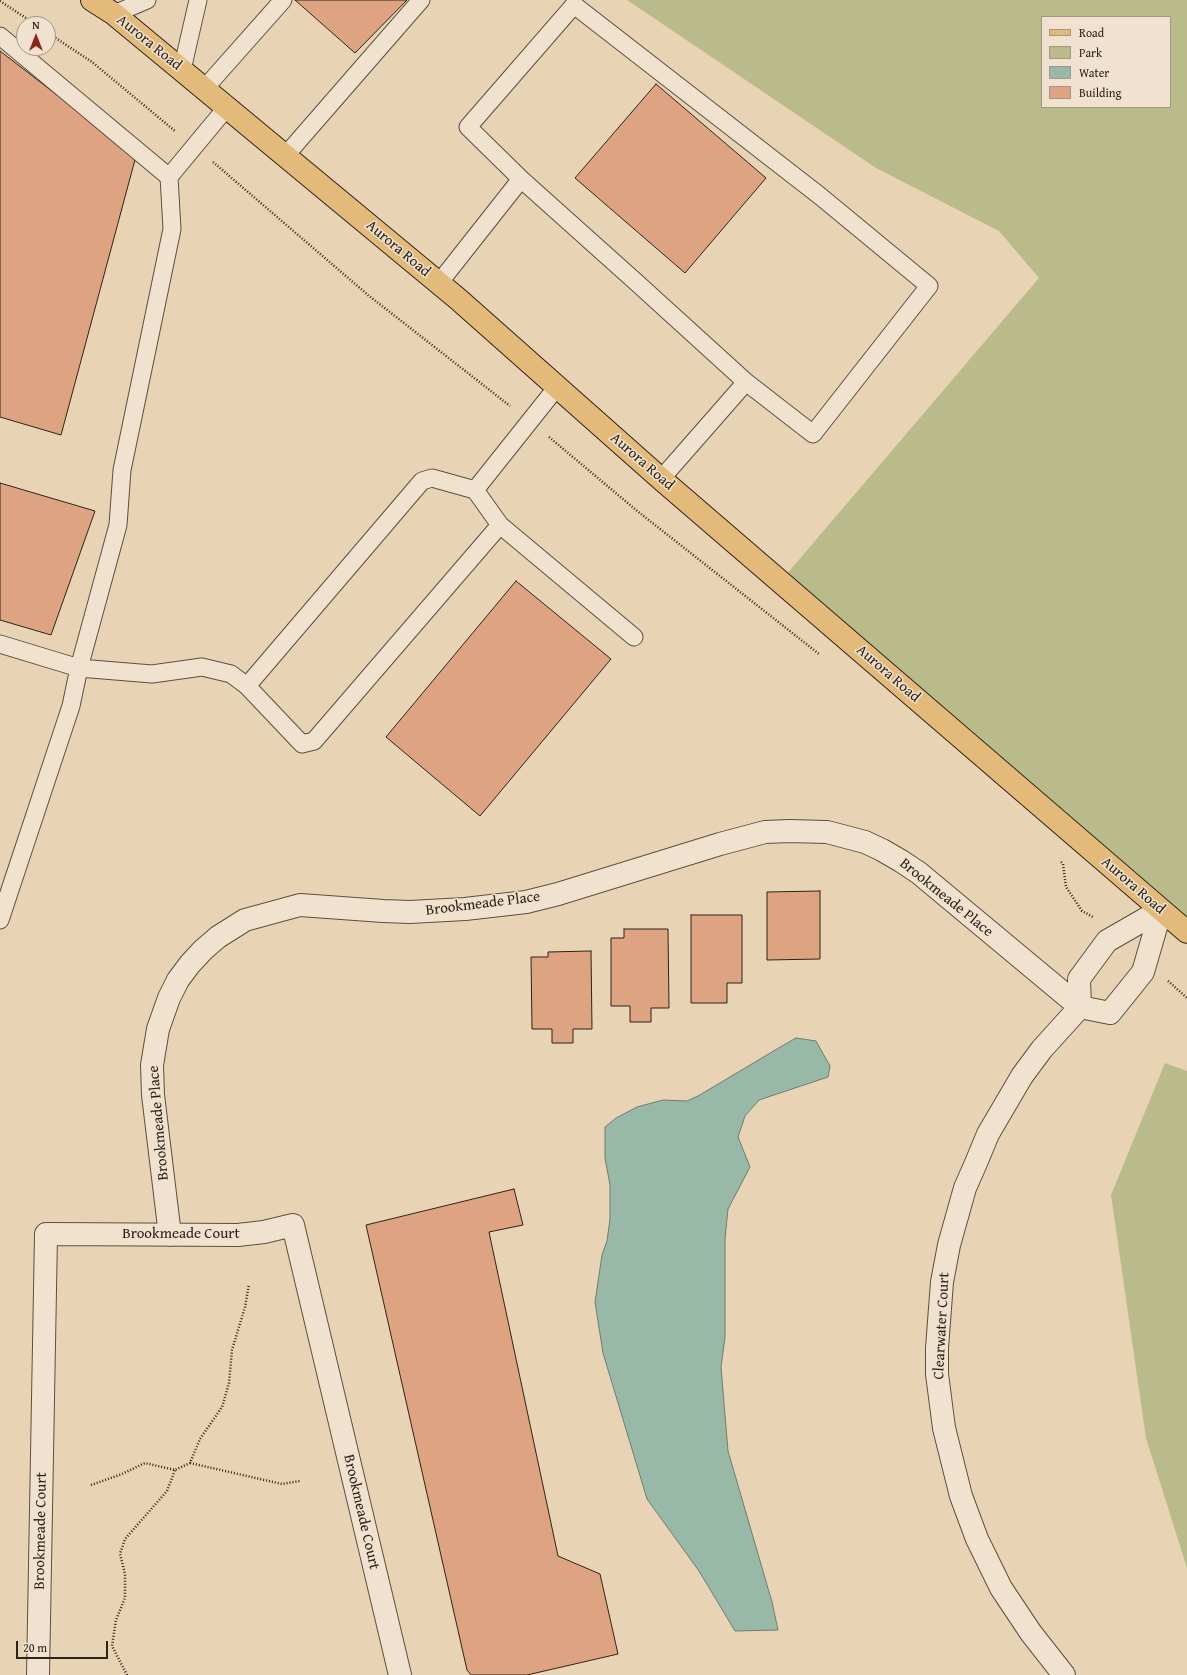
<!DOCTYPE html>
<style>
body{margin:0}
#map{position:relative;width:1187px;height:1675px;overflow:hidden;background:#e8d3b4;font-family:"Gentium Book Plus",serif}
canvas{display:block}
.legend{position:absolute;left:1041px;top:16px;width:130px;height:92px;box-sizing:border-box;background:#f0e2ce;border:1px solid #a29686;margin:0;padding:5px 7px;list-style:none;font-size:12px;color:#2c241a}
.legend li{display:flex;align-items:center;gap:8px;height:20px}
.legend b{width:20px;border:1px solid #a29686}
.north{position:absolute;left:16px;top:16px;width:40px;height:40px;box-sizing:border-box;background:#f0e2ce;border:1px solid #a29686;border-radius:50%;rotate:0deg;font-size:11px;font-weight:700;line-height:16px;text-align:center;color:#2c241a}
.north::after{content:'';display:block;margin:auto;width:14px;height:18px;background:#8f2418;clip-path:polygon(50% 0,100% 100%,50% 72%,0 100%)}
.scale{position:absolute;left:16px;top:1641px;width:92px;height:18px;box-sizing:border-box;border:2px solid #2c241a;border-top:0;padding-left:5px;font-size:12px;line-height:14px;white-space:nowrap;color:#2c241a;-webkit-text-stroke:3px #f0e2ce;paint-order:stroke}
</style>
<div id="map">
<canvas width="1187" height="1675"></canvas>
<ul class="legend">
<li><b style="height:5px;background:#e4ba7a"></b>Road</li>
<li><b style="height:11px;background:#b9bb8b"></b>Park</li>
<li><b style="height:11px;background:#98b9a7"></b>Water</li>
<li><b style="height:11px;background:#dea481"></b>Building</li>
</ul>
<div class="north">N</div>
<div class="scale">20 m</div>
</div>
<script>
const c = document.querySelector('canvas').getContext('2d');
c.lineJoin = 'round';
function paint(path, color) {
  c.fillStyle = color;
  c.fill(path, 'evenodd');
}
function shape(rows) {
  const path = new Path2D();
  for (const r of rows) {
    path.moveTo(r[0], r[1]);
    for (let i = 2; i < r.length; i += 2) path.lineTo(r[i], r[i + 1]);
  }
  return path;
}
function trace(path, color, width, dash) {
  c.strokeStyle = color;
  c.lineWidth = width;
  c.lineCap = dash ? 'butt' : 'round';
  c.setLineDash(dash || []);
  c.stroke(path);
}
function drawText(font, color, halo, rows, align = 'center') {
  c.font = font + ' "Gentium Book Plus",serif';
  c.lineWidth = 3;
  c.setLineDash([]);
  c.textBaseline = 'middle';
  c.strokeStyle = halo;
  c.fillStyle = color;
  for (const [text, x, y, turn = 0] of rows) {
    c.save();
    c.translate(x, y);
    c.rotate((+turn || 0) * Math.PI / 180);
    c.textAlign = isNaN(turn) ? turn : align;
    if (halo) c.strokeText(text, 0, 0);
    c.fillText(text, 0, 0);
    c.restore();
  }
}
const green = shape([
 [627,0,1187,0,1187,932,780,582,1039,278,999,231,876,168],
 [1042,17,1170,17,1170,107,1042,107],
 [1165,1063,1187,1071,1187,1568,1146,1438,1111,1195]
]);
const water = shape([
 [796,1038,816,1041,830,1066,828,1077,759,1100,745,1116,738,1137,750,1167,728,1209,725,1239,725,1337,721,1367,728,1451,772,1602,778,1630,735,1631,699,1571,647,1499,603,1353,595,1302,602,1255,607,1241,610,1219,610,1185,605,1158,605,1127,616,1118,637,1107,663,1100,687,1101,698,1096,782,1046,796,1038]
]);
const building = shape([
 [295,0,407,0,355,53,295,0],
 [0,51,136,156,61,435,0,417,0,51],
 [656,84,766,178,685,273,575,178,656,84],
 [0,483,95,511,51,635,0,620,0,483],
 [516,581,611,659,480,816,386,737,516,581],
 [820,891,820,959,767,960,767,892,820,891],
 [691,915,742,915,742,983,727,983,727,1003,691,1003,691,915],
 [624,929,668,929,669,1008,651,1008,651,1022,630,1022,630,1006,611,1006,611,938,624,938,624,929],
 [591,951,592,1029,573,1029,573,1043,552,1043,552,1029,532,1029,531,957,548,957,548,952,591,951],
 [514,1189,523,1225,489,1232,558,1556,600,1574,618,1654,527,1675,471,1675,467,1670,366,1225,514,1189]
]);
const path = shape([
 [0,1,35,24],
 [48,33,92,62,175,131],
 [213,162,368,295,510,406],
 [549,437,636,510,819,654],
 [1061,862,1063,864,1066,887,1082,911,1093,917],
 [1168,981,1187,998],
 [190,1463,282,1484,300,1481],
 [91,1485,122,1474,145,1463,175,1470,190,1463,200,1439,222,1407,229,1383,232,1350,245,1307,249,1284],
 [127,1675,112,1646,116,1620,125,1598,125,1574,120,1554,125,1539,167,1491,175,1470]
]);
const lane = shape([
 [114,14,147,0],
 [0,36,169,177],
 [182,70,198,0],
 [205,88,283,0],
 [286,155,421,0],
 [521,179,636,282,746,382],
 [439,283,521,179,468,127,574,5,820,196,929,286,813,434,746,382,661,479],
 [500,525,634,637],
 [0,644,79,668,118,525,122,470,172,229,169,177,227,107],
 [247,686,422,481,432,478,475,490],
 [0,920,71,706,79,668,152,674,202,667,231,674,247,686,302,744,314,741,500,525,475,490,557,387]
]);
const street = shape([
 [1161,910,1143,972,1110,1013,1080,1007,1079,979,1107,941,1161,910],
 [170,1235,153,1095,152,1065,158,1029,169,998,178,980,190,964,203,950,218,937,245,920,300,905,383,911,410,912,465,909,526,902,558,894,720,844,765,832,789,831,827,832,865,842,882,850,901,861,919,873,1080,1007,1042,1049,1022,1076,988,1134,976,1163,965,1188,949,1245,942,1282,937,1348,937,1374,944,1428,961,1496,977,1539,1001,1588,1031,1633,1064,1675],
 [38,1675,46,1234,238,1235,264,1232,293,1225,400,1675]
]);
const primary = shape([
 [92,0,114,14,458,299,661,479,1187,932]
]);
const streetNames = [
 ["Aurora Road",149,43,39],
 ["Aurora Road",398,249,40],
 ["Aurora Road",642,462,41],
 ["Aurora Road",888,674,41],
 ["Aurora Road",1133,886,41],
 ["Brookmeade Place",946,898,39],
 ["Brookmeade Place",483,904,-7],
 ["Brookmeade Place",159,1123,-95],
 ["Brookmeade Court",181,1234],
 ["Clearwater Court",942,1326,-87],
 ["Brookmeade Court",361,1512,77],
 ["Brookmeade Court",41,1531,-89]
];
paint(green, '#b9bb8b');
paint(water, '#98b9a7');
trace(water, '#6d7d6f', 1);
paint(building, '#dea481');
trace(building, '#2c241a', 1);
trace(lane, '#5b5040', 19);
trace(street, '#5b5040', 24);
trace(primary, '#2c241a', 24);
trace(path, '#2c241a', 2.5, [1, 2]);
trace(lane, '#f0e2ce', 17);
trace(street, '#f0e2ce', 22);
trace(primary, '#e4ba7a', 22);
drawText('15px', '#2c241a', '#f0e2ce', streetNames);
</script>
